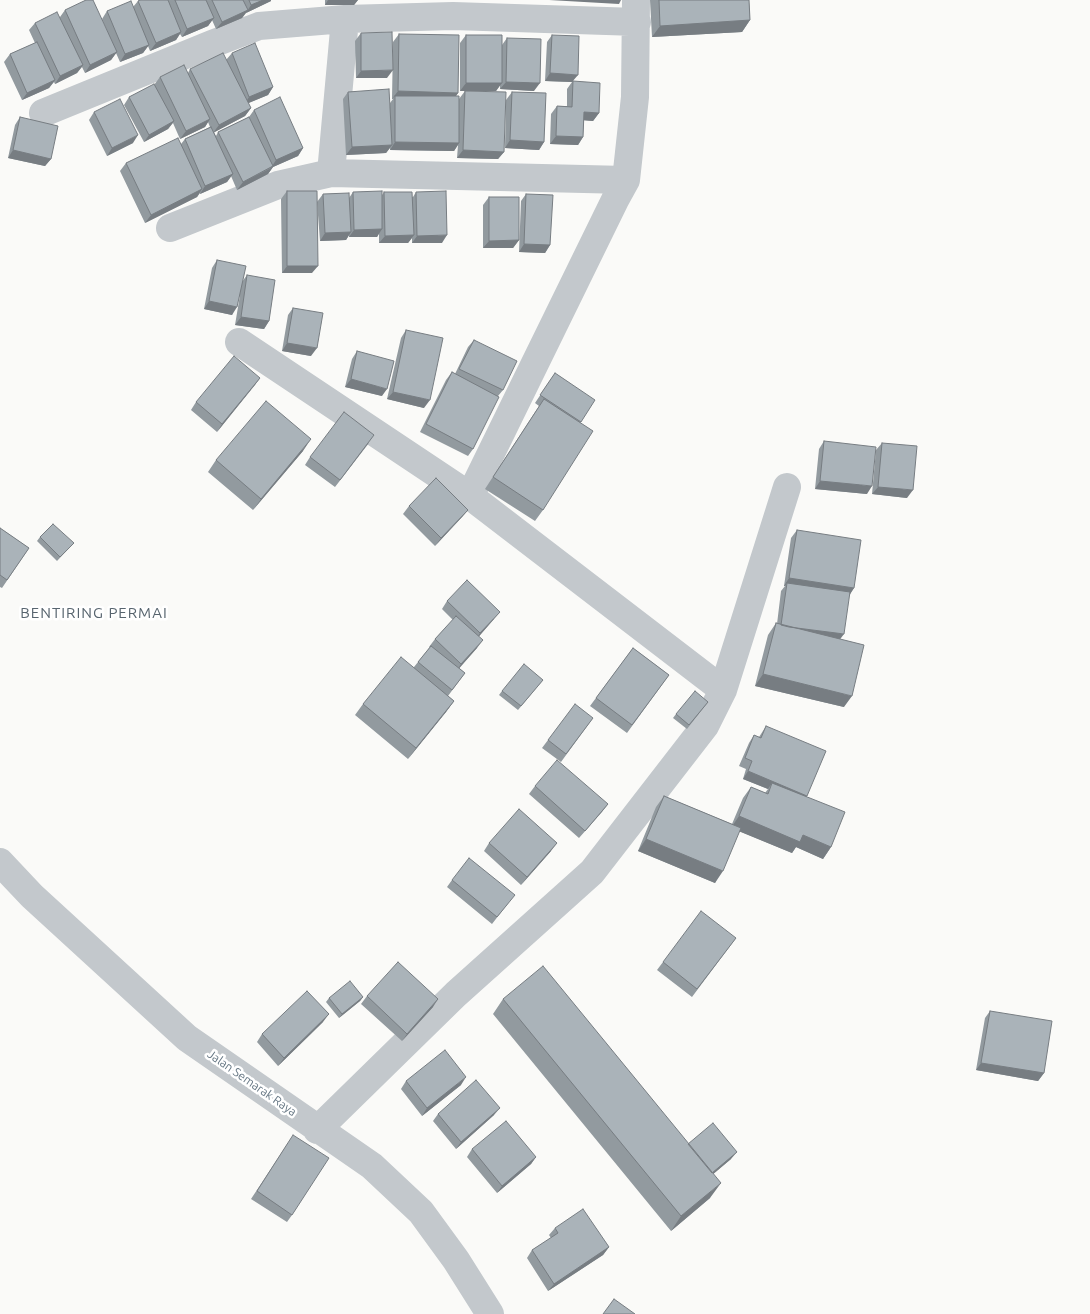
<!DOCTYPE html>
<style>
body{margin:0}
canvas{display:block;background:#fafaf8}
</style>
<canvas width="1090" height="1314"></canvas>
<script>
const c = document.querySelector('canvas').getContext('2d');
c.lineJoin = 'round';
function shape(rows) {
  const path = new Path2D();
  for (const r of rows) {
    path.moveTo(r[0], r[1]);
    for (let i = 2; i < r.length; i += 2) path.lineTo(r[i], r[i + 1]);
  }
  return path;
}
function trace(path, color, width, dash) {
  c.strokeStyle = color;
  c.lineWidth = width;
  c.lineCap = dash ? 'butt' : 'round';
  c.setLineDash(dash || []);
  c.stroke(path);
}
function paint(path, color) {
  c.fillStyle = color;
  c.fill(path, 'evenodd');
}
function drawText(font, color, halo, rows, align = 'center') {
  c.font = font + ' Ubuntu,sans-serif';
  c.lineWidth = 5;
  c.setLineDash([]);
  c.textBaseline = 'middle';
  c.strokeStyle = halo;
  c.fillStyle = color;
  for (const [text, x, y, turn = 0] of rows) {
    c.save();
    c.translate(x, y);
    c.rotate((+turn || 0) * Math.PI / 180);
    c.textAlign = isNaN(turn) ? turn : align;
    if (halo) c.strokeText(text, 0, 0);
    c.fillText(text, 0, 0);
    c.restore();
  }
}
const minor = shape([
 [43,113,212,44,259,26,345,19,453,16,637,22],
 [331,173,345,19],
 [170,228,278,185,331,173,626,180],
 [239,342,470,496,723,690],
 [470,496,615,200,626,180,635,97,636,0],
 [0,862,32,896,187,1038,372,1166,421,1212,456,1260,490,1314],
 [317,1130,456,994,592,872,705,726,723,690,787,487]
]);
const wall = shape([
 [140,0,271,0,271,1,246,13,242,18,216,29,212,20,208,26,182,37,180,34,176,40,150,51,148,46,143,53,120,62,116,53,111,60,85,73,82,67,77,73,55,84,54,82,49,88,22,100,4,62,10,54,35,43,29,30,35,23,60,17,65,10,108,33,102,19,107,11,133,7,138,1],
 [325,0,358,0,354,5,325,5],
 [650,0,749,0,750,20,742,32,652,37],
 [361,33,387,78,356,78,355,41],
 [399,34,458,93,456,96,459,99,465,91,504,152,498,159,457,158,458,145,454,151,390,150,390,148,386,153,346,155,343,99,348,92,390,112,390,103,393,99,392,99,393,42],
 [466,35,502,45,507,38,534,91,500,89,500,85,496,91,460,91,460,43],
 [552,35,573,81,599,113,593,121,584,120,583,137,578,145,550,144,551,114,557,106,567,106,567,89,572,82,545,81,547,42],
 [232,53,273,87,268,95,248,103,251,108,245,116,214,132,216,136,218,132,249,117,254,110,303,148,298,156,273,167,268,174,237,190,231,176,227,182,200,194,200,193,197,197,145,223,120,171,126,163,181,144,185,139,210,127,208,122,205,127,180,139,173,123,168,129,144,142,124,105,129,97,154,85,160,77,188,73,190,69,226,60],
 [512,92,544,142,539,150,505,148,506,100],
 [94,112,133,143,107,156,89,120],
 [20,117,51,159,45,166,8,158,15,125],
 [287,191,312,273,282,273,281,199],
 [353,192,382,195,384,192,413,197,416,192,442,243,412,243,412,238,408,243,379,243,379,233,377,237,349,237,349,235,346,240,320,241,317,202,323,194,349,198],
 [526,194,550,245,545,253,519,252,521,201],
 [489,197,519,240,513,248,483,248,483,205],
 [217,260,242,282,247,275,269,321,264,329,235,325,240,295,232,315,204,309,212,268],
 [293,308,311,356,282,351,288,315],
 [406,330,424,408,387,399,401,338],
 [474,340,503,390,498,396,473,449,468,456,420,432,446,380,452,372,455,374,468,347],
 [357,351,382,396,345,387,352,359],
 [555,373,581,422,543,510,535,521,485,489,539,406,535,403],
 [260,378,217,432,191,410,196,402],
 [824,441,867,494,815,489,819,449],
 [369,443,335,487,305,465,310,457],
 [882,443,907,498,872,494,876,450],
 [303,451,253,510,208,472,216,460],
 [409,506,468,510,462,517,435,546,403,514],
 [0,528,29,548,2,588,0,587],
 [797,530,854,588,849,595,840,639,844,707,755,686,768,635,776,623,777,624,781,591,785,586,784,586,791,538],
 [40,537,74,543,57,561,37,541],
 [447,601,494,619,479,636,477,648,459,668,465,673,448,696,454,701,446,712,408,759,355,715,363,704,414,667,430,647,429,647,435,639,453,620,442,609],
 [633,648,669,675,627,733,590,706],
 [543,680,518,710,499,695,502,691],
 [708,702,687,729,673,718,676,714],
 [593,718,561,762,542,748,548,740],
 [766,726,807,797,831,847,823,859,796,847,792,853,739,831,715,883,638,851,656,807,664,796,732,824,743,798,751,787,765,793,768,789,743,779,746,769,739,766,749,743,754,735,759,737,761,734],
 [535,786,608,804,602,812,579,838,529,794],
 [489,843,551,851,521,885,484,851],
 [452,880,509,902,492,924,447,887],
 [736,938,692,997,657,970,663,962],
 [367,996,433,1007,402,1041,361,1004],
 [363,997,360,1001,339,1018,326,1002,329,998],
 [503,999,688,1144,731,1159,713,1174,710,1198,671,1231,493,1014],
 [990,1011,1044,1073,1038,1081,976,1070,985,1018],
 [323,1022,278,1066,257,1042,262,1034],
 [406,1081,461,1085,422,1116,401,1089],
 [438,1114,494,1115,456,1149,433,1121],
 [288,1143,292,1215,287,1222,251,1199],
 [472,1149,536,1157,531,1164,497,1193,467,1157],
 [555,1228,609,1247,603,1255,548,1291,527,1258,532,1250,551,1238,549,1235]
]);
const shadedWall = shape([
 [263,0,271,0,271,1,246,13,251,5],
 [328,0,358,0,354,5,325,5],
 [549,0,621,0,619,4],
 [248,10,242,18,216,29,222,22],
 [214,18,208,26,182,37,187,29],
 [750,20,742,32,652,37,660,26],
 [181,32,176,40,150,51,156,43],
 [149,45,143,53,120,62,125,54],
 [117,52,111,60,85,73,90,65],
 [83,65,77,73,55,84,60,76],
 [393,70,387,78,356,78,361,71],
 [550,73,578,75,572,82,545,81],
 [55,80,49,88,22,100,27,93],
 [506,82,540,83,534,91,500,89],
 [466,83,502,83,496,91,460,91],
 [273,87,268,95,244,105,249,97],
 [398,91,458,93,453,100,395,96,392,99],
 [251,108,245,116,213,133,219,125],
 [584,112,599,113,593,121,579,120],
 [210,119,205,127,180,139,186,131],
 [174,121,168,129,144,142,149,135],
 [138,135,133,143,107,156,112,148],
 [556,136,583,137,578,145,550,144],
 [510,140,544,142,539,150,505,148],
 [395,142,459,143,454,151,390,150],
 [392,145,386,153,346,155,352,147],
 [303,148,298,156,273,167,268,174,237,190,243,182,271,168,276,160],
 [13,150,51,159,45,166,8,158],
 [463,150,504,152,498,159,457,158],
 [233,174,227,182,200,194,205,186],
 [202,189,197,197,145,223,151,215],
 [382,229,377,237,349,237,354,230],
 [351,232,346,240,320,241,325,233],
 [414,235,408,243,379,243,385,236],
 [447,235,442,243,412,243,417,236],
 [519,240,513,248,483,248,489,241],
 [524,244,550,245,545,253,519,252],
 [287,266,318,266,312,273,282,273],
 [209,301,237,307,232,315,204,309],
 [241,317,269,321,264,329,235,325],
 [287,343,317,348,311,356,282,351],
 [260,378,255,385,217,432,222,424],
 [351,379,387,389,382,396,345,387],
 [393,392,430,400,424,408,387,399],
 [311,439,303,451,253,510,261,499],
 [820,481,872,486,867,494,815,489],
 [878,487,913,490,907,498,872,494],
 [468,510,462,517,435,546,441,538],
 [789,578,854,588,849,596,787,583,785,586,784,586],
 [500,612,494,619,475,641,480,633],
 [781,626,844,634,838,642],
 [483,640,477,648,456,672,461,664],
 [763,674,852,696,844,707,755,686],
 [454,701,446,712,408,759,416,748],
 [748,771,807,796,802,804,772,783,768,789,743,779],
 [739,816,803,835,831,847,823,859,796,847,792,853,731,828],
 [646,839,723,871,715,883,638,851],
 [557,843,551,851,521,885,527,877],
 [363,997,360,1001,339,1018,342,1014],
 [438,999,433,1007,402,1041,407,1034],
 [329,1014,323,1022,278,1066,284,1058],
 [981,1063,1044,1073,1038,1081,976,1070],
 [466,1077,461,1085,422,1116,427,1108],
 [500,1108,494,1115,456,1149,461,1142],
 [737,1152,731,1159,705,1181,711,1173],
 [536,1157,531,1164,497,1193,502,1186],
 [721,1183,710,1198,671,1231,681,1216],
 [609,1247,603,1255,548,1291,554,1284]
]);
const building = shape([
 [86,0,93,0,117,52,90,65,65,10,86,0],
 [140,0,168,0,181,32,156,43,138,1,140,0],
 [175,0,206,0,214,18,187,29,175,0],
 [212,0,243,0,248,10,222,22,212,0],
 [249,0,263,0,251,5,249,0],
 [659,0,749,0,750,20,660,26,659,0],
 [131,1,149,45,125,54,107,11,131,1],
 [57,12,83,65,60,76,35,23,57,12],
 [392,32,393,70,361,71,361,33,392,32],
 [399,34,459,35,458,93,398,91,399,34],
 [466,35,502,35,502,83,466,83,466,35],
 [552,35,579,36,578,75,550,73,552,35],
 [507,38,541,39,540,83,506,82,507,38],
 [37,42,55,80,27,93,10,54,37,42],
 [255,43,273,87,249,97,232,53,255,43],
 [223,53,251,108,219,125,190,69,223,53],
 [184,65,210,119,186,131,160,77,184,65],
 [573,81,600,83,599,113,584,112,583,137,556,136,557,106,572,107,573,81],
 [154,84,174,121,149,135,129,97,154,84],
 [389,89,392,145,352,147,348,92,389,89],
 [465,91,506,92,504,152,463,150,465,91],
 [512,92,546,93,544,142,510,140,512,92],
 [395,96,459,96,459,143,395,142,395,96],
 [280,97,303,148,276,160,254,110,280,97],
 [120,99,138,135,112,148,94,112,120,99],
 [20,117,58,126,51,159,13,150,20,117],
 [249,117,273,166,243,182,218,132,249,117],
 [211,127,233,174,205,186,185,139,211,127],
 [178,138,202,189,151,215,126,163,178,138],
 [287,191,317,191,318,266,287,266,287,191],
 [382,191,382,229,354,230,353,192,382,191],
 [446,191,447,235,417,236,416,192,446,191],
 [384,192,412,192,414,235,385,236,384,192],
 [349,193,351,232,325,233,323,194,349,193],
 [526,194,553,195,550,245,524,244,526,194],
 [489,197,519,197,519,240,489,241,489,197],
 [217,260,246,266,237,307,209,301,217,260],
 [247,275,275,280,269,321,241,317,247,275],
 [293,308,323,313,317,348,287,343,293,308],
 [406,330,443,338,430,400,393,392,406,330],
 [474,340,517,361,503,390,459,369,474,340],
 [357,351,394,361,387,389,351,379,357,351],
 [234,356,260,378,222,424,196,402,234,356],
 [452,372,499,397,473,449,426,424,452,372],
 [555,373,595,400,581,422,540,395,555,373],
 [544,399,593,431,543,510,493,477,544,399],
 [266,401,311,439,261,499,216,460,266,401],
 [344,412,374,435,340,480,310,457,344,412],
 [824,441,876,447,872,486,820,481,824,441],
 [882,443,917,446,913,490,878,487,882,443],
 [436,478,468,510,441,538,409,506,436,478],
 [53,524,74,543,60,557,40,537,53,524],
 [0,528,29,548,7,580,0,575,0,528],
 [797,530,861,540,854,588,789,578,797,530],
 [467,580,500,612,480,633,447,601,467,580],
 [787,583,850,592,844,634,789,627,781,625,787,583],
 [456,616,483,640,461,664,435,639,456,616],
 [776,623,864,645,852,696,763,674,776,623],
 [431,646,465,673,452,690,418,662,431,646],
 [633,648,669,675,632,725,596,698,633,648],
 [401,657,454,701,416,748,363,704,401,657],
 [524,664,543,680,521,706,502,691,524,664],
 [695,691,708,702,689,725,676,714,695,691],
 [575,704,593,718,566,754,548,740,575,704],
 [766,726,826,751,807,796,748,771,752,761,745,758,754,735,761,738,766,726],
 [557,760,608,804,585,831,535,786,557,760],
 [772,783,845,812,831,847,803,835,800,842,739,816,751,787,768,794,772,783],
 [664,796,741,828,723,871,646,839,664,796],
 [519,809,557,843,527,877,489,843,519,809],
 [469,858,515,895,497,917,452,880,469,858],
 [701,911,736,938,697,989,663,962,701,911],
 [398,962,438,999,407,1034,367,996,398,962],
 [543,966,721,1183,681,1216,503,999,543,966],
 [350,981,363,997,342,1014,329,998,350,981],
 [307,991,329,1014,284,1058,262,1034,307,991],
 [990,1011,1052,1021,1044,1073,981,1063,990,1011],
 [445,1050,466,1077,427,1108,406,1081,445,1050],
 [476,1080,500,1108,461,1142,438,1114,476,1080],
 [506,1121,536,1157,502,1186,472,1149,506,1121],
 [713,1123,737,1152,712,1173,688,1144,713,1123],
 [293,1135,329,1158,292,1215,257,1191,293,1135],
 [583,1209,609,1247,554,1284,532,1250,558,1233,555,1228,583,1209],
 [614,1299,635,1314,603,1314,614,1299]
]);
const streetNames = [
 ["Jalan Semarak Raya",252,1083,35]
];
const quarterNames = [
 ["BENTIRING PERMAI",94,613]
];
trace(minor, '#c3c8cc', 28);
paint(wall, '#929a9f');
paint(shadedWall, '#777d82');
paint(building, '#aab3b9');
trace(building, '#777d82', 1);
drawText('12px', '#657683', '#fff', streetNames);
c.letterSpacing = '1px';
drawText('15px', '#57646e', '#fff', quarterNames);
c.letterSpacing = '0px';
</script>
